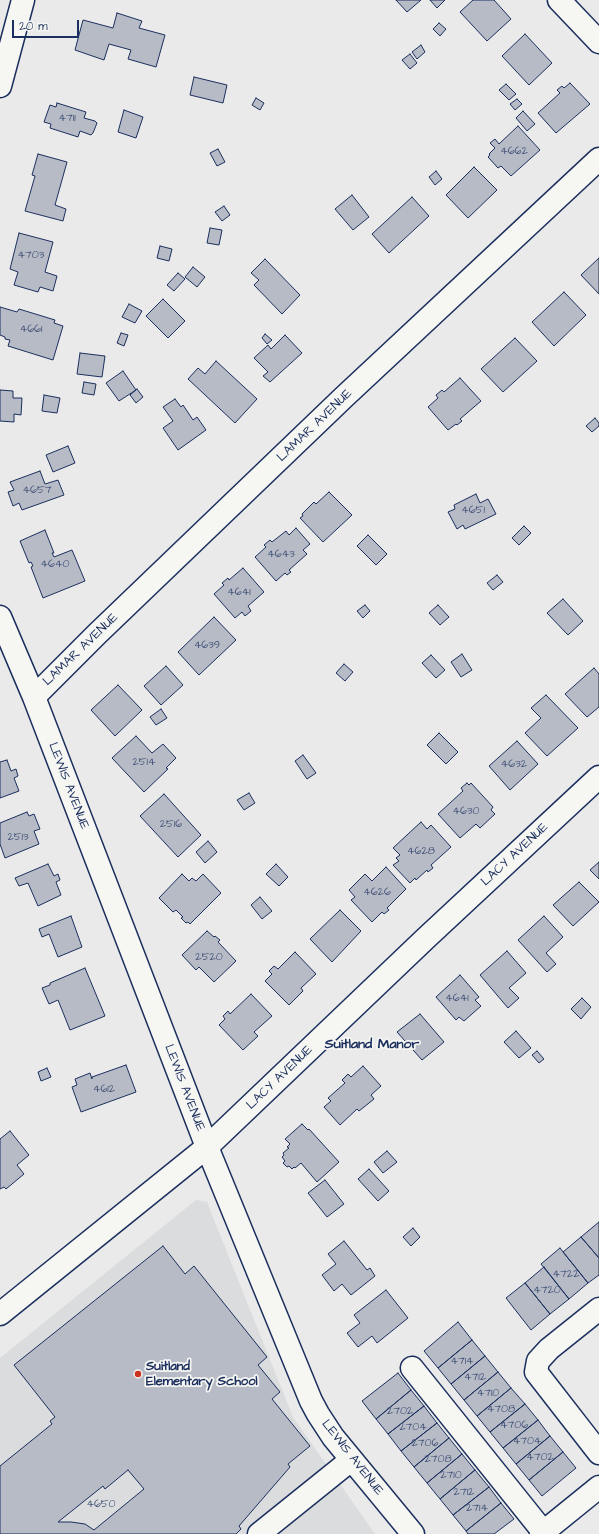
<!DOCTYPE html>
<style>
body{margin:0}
#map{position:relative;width:599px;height:1534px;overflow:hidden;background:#e9eae9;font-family:"Architects Daughter",sans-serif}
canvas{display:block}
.scale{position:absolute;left:12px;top:20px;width:67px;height:18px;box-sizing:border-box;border:2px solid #1b2f5e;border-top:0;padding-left:5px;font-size:12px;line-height:14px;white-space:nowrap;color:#1b2f5e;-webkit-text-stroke:3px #f6f6f2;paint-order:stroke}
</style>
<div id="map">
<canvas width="599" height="1534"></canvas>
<div class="scale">20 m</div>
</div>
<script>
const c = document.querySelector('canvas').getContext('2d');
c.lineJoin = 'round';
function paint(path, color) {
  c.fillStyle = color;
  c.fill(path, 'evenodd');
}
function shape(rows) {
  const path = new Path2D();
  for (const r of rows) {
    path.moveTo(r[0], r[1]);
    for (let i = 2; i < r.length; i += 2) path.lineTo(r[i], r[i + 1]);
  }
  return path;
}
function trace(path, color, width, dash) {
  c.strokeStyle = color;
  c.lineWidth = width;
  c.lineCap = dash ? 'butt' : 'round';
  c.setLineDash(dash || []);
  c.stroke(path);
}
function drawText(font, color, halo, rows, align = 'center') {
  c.font = font + ' "Architects Daughter",sans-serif';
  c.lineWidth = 3.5;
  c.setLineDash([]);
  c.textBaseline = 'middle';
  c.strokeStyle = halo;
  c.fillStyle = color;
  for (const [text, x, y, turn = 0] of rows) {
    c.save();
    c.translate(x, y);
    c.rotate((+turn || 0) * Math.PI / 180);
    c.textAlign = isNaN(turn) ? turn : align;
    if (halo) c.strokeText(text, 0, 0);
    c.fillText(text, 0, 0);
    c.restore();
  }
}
const built = shape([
 [196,1200,207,1202,293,1417,375,1534,0,1534,0,1358]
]);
const building = shape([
 [396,0,421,0,407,12,396,0],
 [430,0,445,0,437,8,430,0],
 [473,0,494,0,511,19,487,41,460,12,473,0],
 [117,13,142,21,139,28,165,35,156,67,128,59,131,50,109,44,104,60,75,50,83,20,113,28,117,13],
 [439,23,446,29,440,36,433,29,439,23],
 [525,34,552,63,529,85,502,56,525,34],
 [421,45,425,52,417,59,412,52,421,45],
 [410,54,417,63,410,69,402,60,410,54],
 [194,77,227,85,223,103,190,95,194,77],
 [570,83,590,104,556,133,538,113,560,93,557,90,562,86,564,88,570,83],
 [506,84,516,94,509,100,499,90,506,84],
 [256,98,264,103,260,110,252,105,256,98],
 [517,99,522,104,515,110,510,104,517,99],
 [57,103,86,112,84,118,95,121,97,123,93,133,91,135,80,131,78,137,50,128,51,124,44,122,50,105,56,107,57,103],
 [124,110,143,117,136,138,118,132,124,110],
 [523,111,535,124,527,131,516,118,523,111],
 [518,126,540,150,511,176,501,166,498,168,488,157,490,155,489,154,495,148,490,143,495,139,499,144,518,126],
 [218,149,225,162,217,166,210,153,218,149],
 [38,154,67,162,55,205,66,209,63,221,25,211,35,176,32,175,38,154],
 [474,167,497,190,468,218,446,195,474,167],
 [436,171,442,179,435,185,429,177,436,171],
 [352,195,369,217,353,230,335,209,352,195],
 [412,197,429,216,389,253,372,234,412,197],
 [224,206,230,215,222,221,215,212,224,206],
 [210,228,222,230,219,245,207,243,210,228],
 [19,233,53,242,45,272,57,276,53,291,40,287,38,292,14,285,18,272,10,269,19,233],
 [160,246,172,249,169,261,157,258,160,246],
 [599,258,599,294,581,275,599,258],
 [265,259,300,295,282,314,254,285,259,280,251,273,265,259],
 [193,267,205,277,197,287,185,277,193,267],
 [178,273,185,279,174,291,167,285,178,273],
 [564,292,586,315,554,346,532,322,564,292],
 [163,299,185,321,168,338,146,316,163,299],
 [129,304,142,311,135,323,122,317,129,304],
 [0,307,17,312,19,309,55,320,54,323,63,326,53,360,8,346,10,340,5,339,5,337,0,335,0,307],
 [121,333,128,335,124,346,117,343,121,333],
 [265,334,272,340,267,344,262,338,265,334],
 [285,335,302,353,270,382,263,376,268,372,254,358,268,345,271,349,285,335],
 [515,338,537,361,503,392,481,369,515,338],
 [80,353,105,356,102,377,77,374,80,353],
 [216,361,257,399,235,423,188,379,198,368,205,374,216,361],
 [123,371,136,390,119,401,106,383,123,371],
 [460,378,481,401,460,419,462,421,457,425,456,424,448,430,428,407,438,398,436,395,442,390,444,392,460,378],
 [84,382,96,384,94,395,82,393,84,382],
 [137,389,143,397,136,403,130,395,137,389],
 [0,390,13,391,13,398,22,398,21,415,14,414,14,422,0,421,0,390],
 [44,395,60,398,57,413,42,411,44,395],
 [175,399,181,407,183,405,193,420,197,417,206,430,178,450,163,428,173,421,163,407,175,399],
 [595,418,599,423,599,426,592,432,586,426,595,418],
 [68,446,75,463,53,472,46,455,68,446],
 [40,471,45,484,58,480,64,495,22,510,19,503,13,506,8,492,14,490,10,482,40,471],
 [329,492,352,515,323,542,300,518,303,516,302,514,314,502,316,504,329,492],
 [476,494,480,503,488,499,496,514,465,529,463,525,457,529,448,512,455,509,454,505,476,494],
 [524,526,531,533,519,545,512,538,524,526],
 [296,528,310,544,303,550,307,554,289,570,291,572,287,575,285,573,276,581,255,557,266,547,264,545,270,540,272,542,286,531,289,535,296,528],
 [45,530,54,553,52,553,54,557,72,550,85,581,43,598,31,567,33,566,31,562,29,563,20,541,45,530],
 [368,535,387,554,376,565,357,546,368,535],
 [243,568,264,592,248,606,251,611,245,616,242,612,235,618,214,594,224,585,222,583,228,578,229,580,243,568],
 [497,575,503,582,493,590,487,583,497,575],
 [563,599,583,621,568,635,547,613,563,599],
 [365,605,370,611,363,618,357,611,365,605],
 [438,605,449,617,440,625,429,613,438,605],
 [214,617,236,640,199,675,178,652,214,617],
 [462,654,472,670,461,677,451,662,462,654],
 [431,655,445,670,436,678,422,663,431,655],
 [344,664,353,672,345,681,336,673,344,664],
 [166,666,183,685,161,705,144,686,166,666],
 [594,668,599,674,599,707,587,717,565,694,594,668],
 [118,685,142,710,115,736,91,710,118,685],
 [546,695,578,728,547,756,525,733,541,718,531,708,546,695],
 [161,709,167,718,156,725,150,717,161,709],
 [439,733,458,752,446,764,427,745,439,733],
 [136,736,152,753,163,744,176,758,166,768,168,769,144,792,112,758,136,736],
 [517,741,538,764,510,790,489,766,517,741],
 [303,755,316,773,307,779,295,761,303,755],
 [7,760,11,771,16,769,18,776,14,778,19,791,0,798,0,762,7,760],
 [467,783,469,785,471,783,493,807,491,810,495,814,480,828,476,824,460,838,438,814,463,791,461,788,467,783],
 [249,793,255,803,244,810,237,800,249,793],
 [164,794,201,835,178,857,140,816,164,794],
 [27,812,29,816,34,814,40,829,34,831,39,844,5,858,0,844,0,823,27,812],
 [421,822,427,829,431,825,451,847,431,865,433,868,428,872,427,870,416,880,415,878,410,883,393,865,399,861,396,858,400,855,393,848,421,822],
 [208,841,217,852,205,863,196,852,208,841],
 [599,862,599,879,590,870,599,862],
 [48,864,54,876,58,874,60,880,56,882,61,895,38,906,28,883,19,886,15,878,48,864],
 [276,864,288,877,279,886,266,874,276,864],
 [386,867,406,889,387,908,389,910,384,914,382,912,372,922,351,900,355,897,349,890,365,874,372,881,386,867],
 [182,874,189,881,192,878,196,881,203,874,221,893,190,924,188,922,186,923,181,918,183,917,176,910,173,912,159,898,182,874],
 [579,882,599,902,573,926,553,905,579,882],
 [260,897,272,911,262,919,251,905,260,897],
 [340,910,361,931,332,962,310,939,340,910],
 [71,916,82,947,58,957,49,934,42,937,39,929,71,916],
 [544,916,563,937,546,953,556,964,547,972,518,940,544,916],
 [207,931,214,937,215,936,220,940,218,942,236,961,214,982,199,967,196,970,182,955,207,931],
 [507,951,526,973,509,988,519,998,508,1008,480,975,507,951],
 [295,952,316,974,301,988,303,991,289,1005,265,981,272,974,269,971,274,966,278,969,295,952],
 [85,968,105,1016,70,1030,58,1000,49,1004,42,988,50,985,50,983,85,968],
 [460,975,479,997,475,1000,481,1006,464,1021,459,1017,456,1020,436,997,460,975],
 [251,994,272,1016,254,1032,258,1036,243,1050,219,1025,225,1019,223,1016,228,1011,230,1014,251,994],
 [582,998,591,1007,581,1019,571,1009,582,998],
 [420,1014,444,1042,422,1060,397,1032,420,1014],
 [516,1031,531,1048,519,1058,504,1042,516,1031],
 [537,1051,544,1059,539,1063,532,1055,537,1051],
 [126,1065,136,1092,81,1112,72,1087,77,1085,75,1079,90,1073,92,1079,92,1077,126,1065],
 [363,1066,381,1086,371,1095,374,1099,359,1111,357,1109,340,1125,324,1107,331,1101,328,1098,345,1083,342,1080,348,1074,351,1077,363,1066],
 [47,1068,51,1077,41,1081,38,1072,47,1068],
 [302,1124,308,1130,309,1129,339,1162,317,1182,301,1163,295,1168,294,1167,292,1169,289,1166,287,1167,283,1163,285,1161,282,1157,284,1155,283,1153,289,1148,287,1147,290,1144,285,1139,302,1124],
 [10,1131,29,1155,17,1165,24,1174,6,1189,4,1187,0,1189,0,1139,10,1131],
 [387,1151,397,1162,383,1173,374,1162,387,1151],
 [369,1169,389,1191,378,1201,358,1179,369,1169],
 [325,1180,344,1204,327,1217,308,1193,325,1180],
 [599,1222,599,1258,581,1237,599,1222],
 [413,1228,420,1237,411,1246,403,1237,413,1228],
 [581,1237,599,1258,599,1275,588,1283,563,1252,581,1237],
 [344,1241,367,1270,370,1268,375,1276,351,1295,342,1284,334,1291,322,1275,336,1264,328,1254,344,1241],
 [163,1246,185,1274,194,1266,267,1357,258,1365,280,1392,272,1399,310,1446,288,1464,290,1467,239,1526,241,1529,236,1534,0,1534,0,1466,52,1424,50,1421,55,1417,14,1365,163,1246],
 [560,1248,588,1283,569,1299,541,1264,560,1248],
 [544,1267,569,1299,550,1314,525,1283,544,1267],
 [525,1283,550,1314,531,1330,506,1298,525,1283],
 [386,1290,408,1318,377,1343,372,1336,358,1347,347,1333,360,1323,354,1315,386,1290],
 [458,1322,472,1340,438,1368,424,1351,458,1322],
 [472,1340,485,1356,451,1384,438,1368,472,1340],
 [485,1356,498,1372,464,1400,451,1384,485,1356],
 [498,1372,511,1388,477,1416,464,1400,498,1372],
 [398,1373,411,1390,376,1419,362,1401,398,1373],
 [511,1388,525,1404,490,1432,477,1416,511,1388],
 [411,1390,424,1406,388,1434,376,1419,411,1390],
 [525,1404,538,1420,503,1448,490,1432,525,1404],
 [424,1406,437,1423,401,1451,388,1434,424,1406],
 [538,1420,550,1436,516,1464,503,1448,538,1420],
 [437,1423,449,1438,414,1467,401,1451,437,1423],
 [550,1436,563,1452,529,1480,516,1464,550,1436],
 [449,1438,462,1454,427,1483,414,1467,449,1438],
 [563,1452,576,1468,542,1496,529,1480,563,1452],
 [462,1454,475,1470,440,1499,427,1483,462,1454],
 [128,1470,144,1489,94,1530,85,1524,71,1522,58,1522,103,1486,105,1489,128,1470],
 [475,1470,489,1487,453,1515,440,1499,475,1470],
 [489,1487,501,1503,466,1531,453,1515,489,1487],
 [501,1503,514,1519,494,1534,468,1534,466,1531,501,1503]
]);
const minor = shape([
 [559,0,599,42],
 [0,86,23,0],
 [0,617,34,697,207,1147,311,1401,318,1414,333,1437,413,1534],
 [34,697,97,634,344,397,599,159],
 [599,1309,549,1349,538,1361,536,1372,599,1453],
 [0,1314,207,1147,425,939,599,777],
 [412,1368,545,1534],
 [259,1534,351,1460],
 [541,1534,599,1487]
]);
const markers = [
 [138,1374,4,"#c8321e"]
];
const numberNames = [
 ["4711",67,119],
 ["4662",514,152],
 ["4703",31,256],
 ["4661",31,330],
 ["4657",37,491],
 ["4651",473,511],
 ["4643",281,555],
 ["4640",55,565],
 ["4641",239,593],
 ["4639",207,646],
 ["2514",144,763],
 ["4632",514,765],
 ["4630",466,812],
 ["2516",171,825],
 ["2513",18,838],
 ["4628",421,852],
 ["4626",377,893],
 ["2520",209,958],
 ["4641",457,999],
 ["4612",104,1090],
 ["4722",566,1275],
 ["4720",547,1291],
 ["4714",462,1362],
 ["4712",475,1378],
 ["4710",488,1394],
 ["4708",501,1410],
 ["2702",400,1412],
 ["4706",514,1426],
 ["2704",413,1428],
 ["4704",527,1442],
 ["2706",425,1444],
 ["4702",540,1458],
 ["2708",438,1460],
 ["2710",451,1476],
 ["2712",464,1493],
 ["4650",101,1505],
 ["2714",477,1509]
];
const streetNames = [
 ["LAMAR AVENUE",315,426,-44],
 ["LAMAR AVENUE",81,650,-44],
 ["LEWIS AVENUE",68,786,69],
 ["LACY AVENUE",515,855,-43],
 ["LACY AVENUE",280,1078,-44],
 ["LEWIS AVENUE",184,1088,69],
 ["LEWIS AVENUE",352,1458,52]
];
const poiNames = [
 ["Suitland",146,1367],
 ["Elementary School",146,1382]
];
const neighbourhoodNames = [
 ["Suitland Manor",372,1045]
];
paint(built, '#dadcde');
paint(building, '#b6bbc6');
trace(building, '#1b2f5e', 1);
trace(minor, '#1b2f5e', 25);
trace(minor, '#f6f6f2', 22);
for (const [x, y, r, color] of markers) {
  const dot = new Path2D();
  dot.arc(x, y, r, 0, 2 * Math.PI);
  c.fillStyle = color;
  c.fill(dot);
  trace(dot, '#f6f6f2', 1.5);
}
drawText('11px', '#425278', null, numberNames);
drawText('13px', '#1b2f5e', '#f6f6f2', streetNames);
drawText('bold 13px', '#1b2f5e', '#f6f6f2', poiNames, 'left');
drawText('bold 14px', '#1b2f5e', '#f6f6f2', neighbourhoodNames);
</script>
